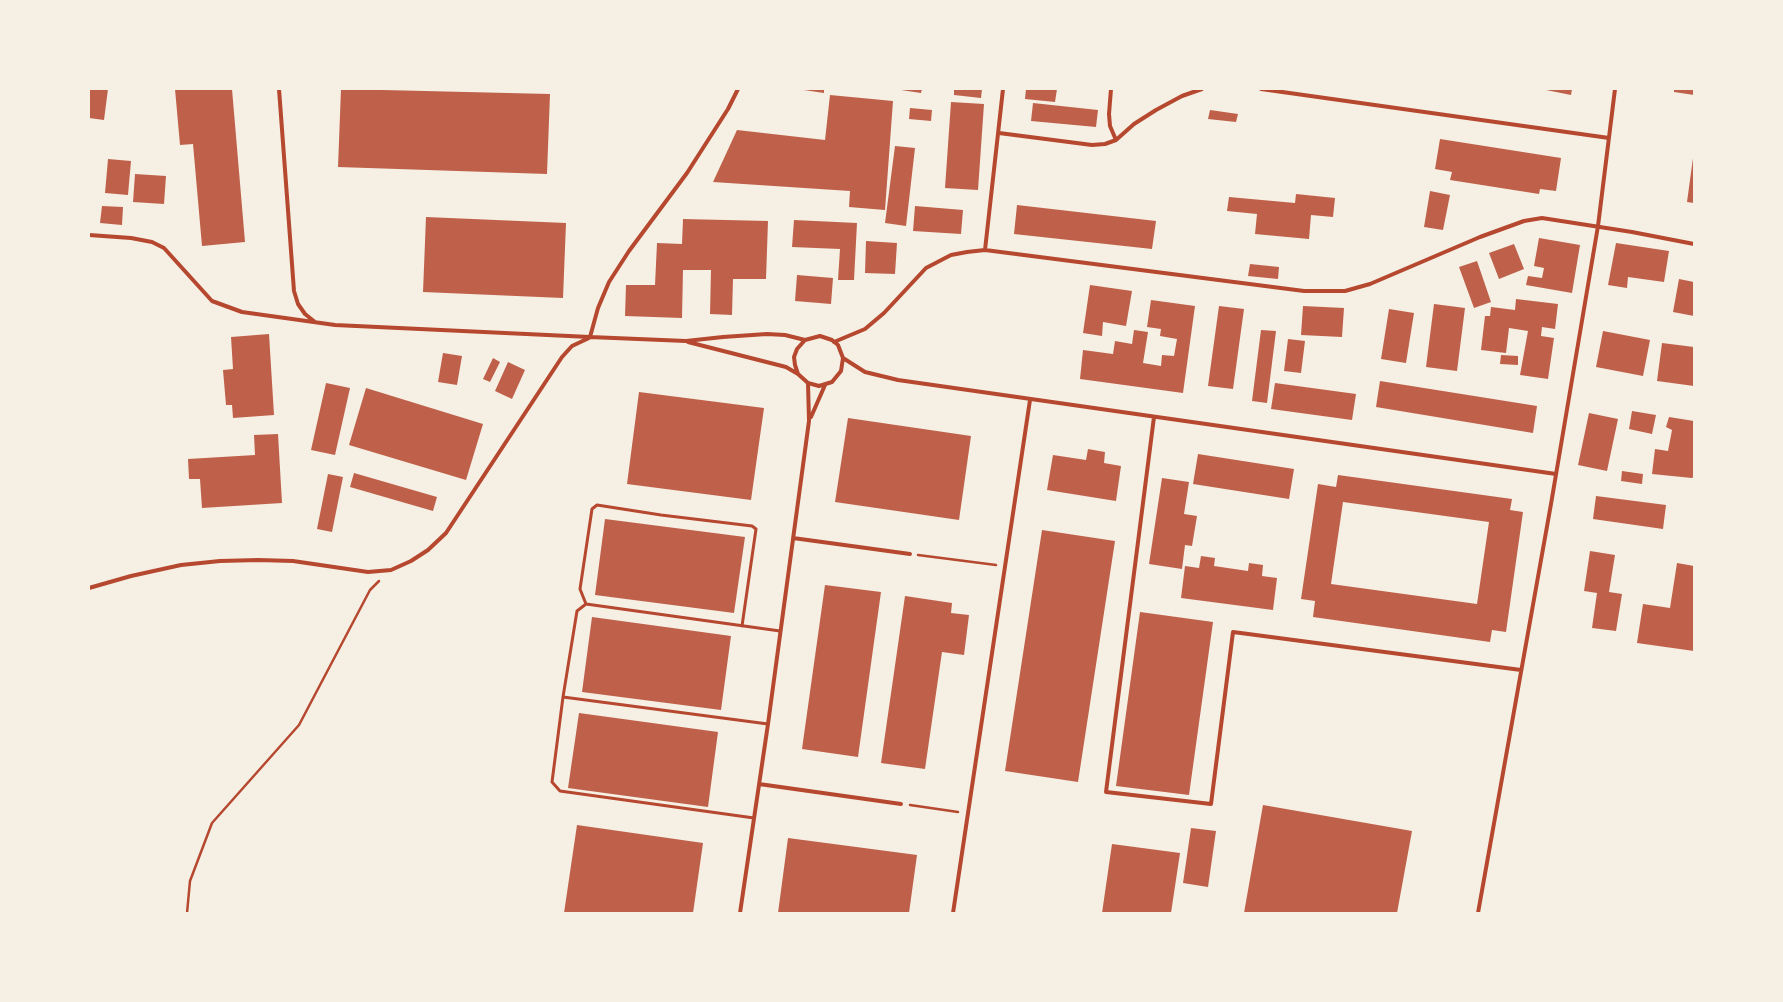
<!DOCTYPE html>
<style>
body{margin:0}
#map{position:relative;width:1783px;height:1002px;overflow:hidden;background:#f6efe4;font-family:"Nunito Sans",sans-serif}
canvas{display:block}
.frame{position:absolute;inset:0;border:90px solid #f6efe4;pointer-events:none}
</style>
<div id="map">
<canvas width="1783" height="1002"></canvas>
<div class="frame"></div>
</div>
<script>
const c = document.querySelector('canvas').getContext('2d');
c.lineJoin = 'round';
function paint(path, color) {
  c.fillStyle = color;
  c.fill(path, 'evenodd');
}
function shape(rows) {
  const path = new Path2D();
  for (const r of rows) {
    path.moveTo(r[0], r[1]);
    for (let i = 2; i < r.length; i += 2) path.lineTo(r[i], r[i + 1]);
  }
  return path;
}
function trace(path, color, width, dash) {
  c.strokeStyle = color;
  c.lineWidth = width;
  c.lineCap = dash ? 'butt' : 'round';
  c.setLineDash(dash || []);
  c.stroke(path);
}
const building = shape([
 [89,89,108,89,104,120,89,118],
 [175,89,232,89,245,242,202,246,193,144,180,145],
 [341,89,550,94,547,174,338,167],
 [797,89,824,89,824,93],
 [902,89,922,89,921,93,901,90],
 [954,89,982,89,981,98,954,95],
 [1026,89,1057,89,1055,102,1025,99],
 [1541,89,1572,89,1571,95],
 [1674,89,1694,89,1694,95,1674,92],
 [830,95,893,101,885,210,849,207,850,191,713,182,737,130,825,140],
 [951,102,984,104,978,190,945,188],
 [1033,103,1098,110,1096,127,1031,121],
 [910,108,932,110,931,121,909,119],
 [1210,110,1238,114,1236,122,1208,119],
 [1440,139,1561,158,1556,191,1540,189,1539,194,1450,180,1452,172,1435,169],
 [895,146,915,148,906,226,885,223],
 [1693,158,1694,158,1694,203,1687,202],
 [108,159,131,161,128,195,105,193],
 [135,174,166,176,164,204,133,202],
 [1430,191,1450,195,1443,230,1424,227],
 [1296,194,1335,198,1333,217,1311,215,1309,239,1255,234,1257,214,1227,211,1229,197,1295,203],
 [1017,205,1156,221,1152,249,1014,234],
 [102,206,123,207,122,225,100,223],
 [915,206,963,210,961,234,913,231],
 [426,217,566,223,563,298,423,292],
 [683,219,768,221,766,279,733,279,732,315,710,314,711,270,683,270,682,318,625,316,626,285,655,285,657,243,682,244],
 [794,220,857,223,854,280,838,280,840,249,792,247],
 [1539,238,1580,245,1572,293,1526,285,1528,276,1542,278,1544,268,1534,266],
 [866,241,897,243,895,274,865,273],
 [1616,243,1669,251,1664,282,1628,277,1627,288,1608,285],
 [1514,244,1524,269,1499,279,1489,253],
 [1477,261,1491,302,1474,308,1459,267],
 [1250,264,1279,267,1278,279,1248,276],
 [797,275,833,278,831,304,795,301],
 [1679,279,1694,282,1694,316,1673,312],
 [1090,285,1132,291,1126,326,1103,322,1102,336,1083,333],
 [1516,299,1558,304,1555,329,1542,327,1541,336,1554,338,1548,379,1520,375,1528,331,1509,328,1506,353,1481,350,1485,316,1490,316,1491,307,1515,310],
 [1151,300,1195,306,1183,393,1080,379,1083,350,1113,354,1115,341,1132,344,1134,330,1148,332,1143,363,1161,366,1162,355,1174,356,1177,339,1160,336,1161,329,1147,327],
 [1434,304,1465,308,1457,371,1426,367],
 [1219,306,1244,309,1233,389,1208,386],
 [1303,306,1344,308,1342,337,1301,335],
 [1389,309,1414,313,1406,363,1381,359],
 [1261,330,1276,331,1267,403,1252,401],
 [1603,331,1650,340,1643,376,1596,367],
 [269,334,274,415,233,418,232,405,226,405,223,370,233,369,231,337],
 [1288,339,1305,341,1301,373,1284,371],
 [1662,343,1694,347,1694,386,1657,381],
 [443,353,462,356,457,385,438,382],
 [1501,355,1518,356,1518,365,1500,364],
 [493,358,500,362,490,382,483,379],
 [508,362,525,370,512,399,495,391],
 [1380,381,1537,406,1533,433,1376,407],
 [326,383,350,388,335,455,311,450],
 [1275,383,1356,394,1352,420,1271,409],
 [366,388,483,424,466,480,349,445],
 [639,392,764,408,751,500,627,484],
 [1632,411,1656,415,1652,434,1629,429],
 [1589,413,1618,419,1607,471,1578,465],
 [1669,417,1694,421,1694,477,1692,478,1652,474,1655,449,1668,451,1672,430,1666,427],
 [848,418,971,436,959,520,835,502],
 [278,434,282,503,202,508,200,479,189,479,188,459,255,455,254,435],
 [1088,449,1105,452,1104,463,1121,466,1116,501,1047,490,1053,455,1086,460],
 [1198,454,1294,469,1289,499,1193,484],
 [1622,471,1643,474,1642,484,1621,481],
 [354,473,437,497,433,511,350,487],
 [328,474,343,477,332,532,317,529],
 [1338,475,1512,499,1510,510,1523,512,1506,632,1492,630,1490,642,1313,617,1315,601,1301,599,1318,484,1336,487],
 [1343,502,1489,522,1477,604,1331,584],
 [1162,478,1189,482,1184,514,1197,516,1192,546,1185,545,1182,569,1149,564],
 [1596,496,1666,505,1663,529,1593,519],
 [605,519,745,537,734,613,595,595],
 [1042,530,1115,541,1078,782,1005,771],
 [1590,551,1615,555,1609,592,1622,594,1616,631,1592,628,1597,593,1584,591],
 [1201,556,1215,558,1214,566,1248,571,1249,563,1263,565,1262,576,1277,578,1273,610,1181,598,1185,566,1199,568],
 [1677,563,1694,566,1694,651,1637,643,1643,604,1670,608],
 [825,585,881,592,858,757,802,749],
 [905,596,952,603,951,613,969,615,964,655,942,652,925,769,881,763],
 [1140,612,1213,622,1189,795,1116,786],
 [592,617,731,636,721,710,582,692],
 [579,713,718,732,708,807,568,788],
 [1263,805,1412,831,1397,913,1244,913],
 [577,825,703,843,693,913,564,913],
 [1191,828,1216,831,1208,887,1183,883],
 [788,838,917,855,909,913,778,913],
 [1112,844,1180,853,1171,913,1102,913]
]);
const path = shape([
 [918,555,996,565],
 [910,805,958,812],
 [187,913,190,881,212,823,299,725,370,590,379,581]
]);
const service = shape([
 [586,604,580,589,592,509,597,505,661,515,752,526,756,529,742,626],
 [563,697,768,724],
 [754,818,560,791,552,782,563,697,577,611,586,604,780,631]
]);
const minor = shape([
 [279,89,294,291,298,304,305,314,315,322],
 [1111,89,1109,114,1110,126,1116,140],
 [1261,89,1609,138],
 [999,133,1092,145,1105,144,1116,140,1134,124,1156,110,1182,96,1202,89],
 [89,235,131,238,152,242,164,248,212,301,242,312,335,325,590,337,686,341,723,337,767,334,785,335,805,340],
 [985,250,1003,89],
 [590,337,598,308,609,282,629,251,687,173,728,109,738,89],
 [688,342,786,367,798,374,808,383,819,386,832,382,841,371,843,358,838,345,832,340,820,336,805,340,797,349,794,357,795,365,798,374],
 [834,342,865,329,884,313,926,268,951,255,967,252,985,250,1304,291,1345,291,1370,284,1480,237,1524,221,1542,218,1632,232,1694,244],
 [843,358,865,372,898,380,1556,474],
 [811,417,825,385],
 [1154,417,1106,792,1211,804,1233,632,1521,670],
 [793,538,910,554],
 [89,588,131,576,181,565,220,561,258,560,293,561,368,572,391,570,411,561,428,550,446,533,562,357,572,346,589,338],
 [759,784,901,804],
 [740,913,768,724,809,421,808,383],
 [953,913,1030,400],
 [1478,913,1551,504,1598,226,1615,89]
]);
paint(building, '#bf614a');
trace(path, '#b5482f', 2.5);
trace(service, '#b5482f', 3);
trace(minor, '#b5482f', 4);
</script>
